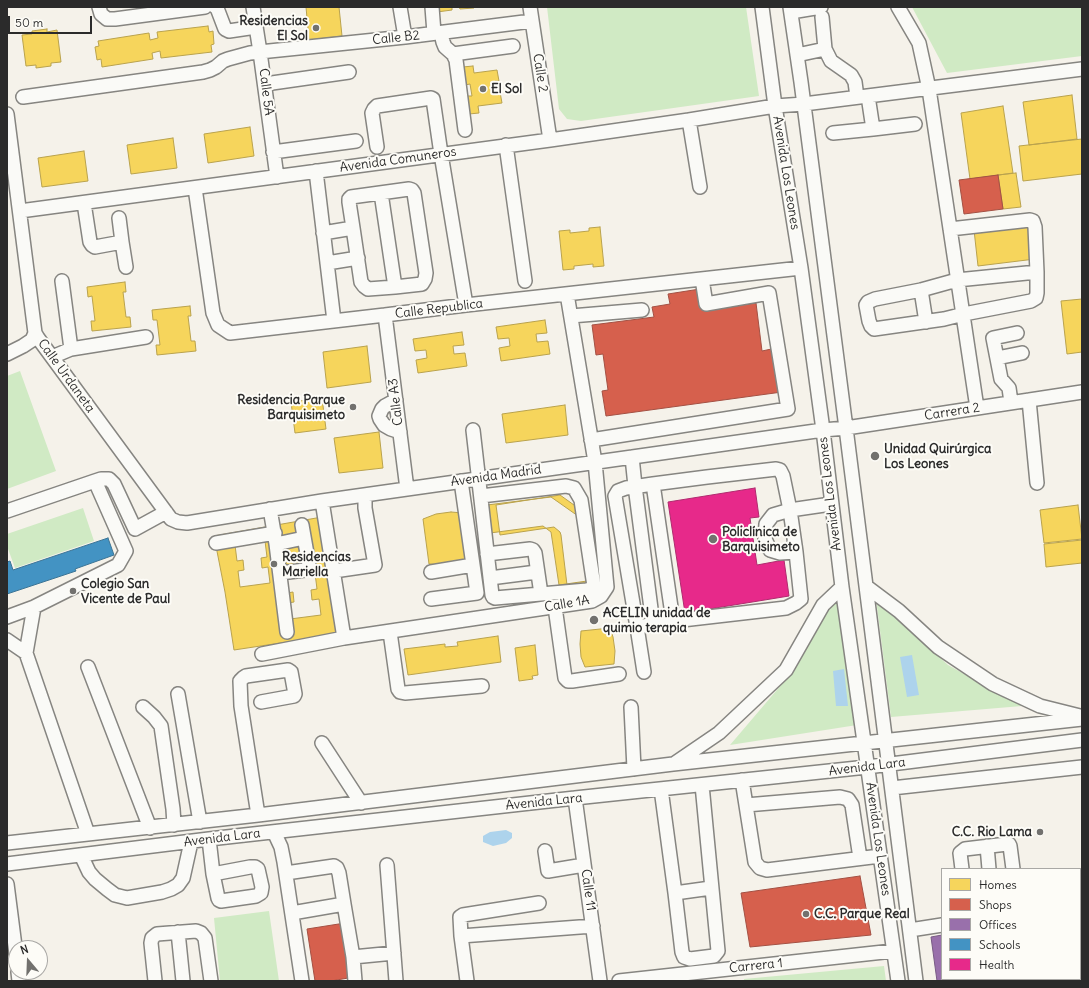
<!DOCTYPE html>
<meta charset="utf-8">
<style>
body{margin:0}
#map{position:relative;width:1089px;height:988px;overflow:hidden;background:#f5f2ea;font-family:Delius,sans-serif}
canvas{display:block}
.frame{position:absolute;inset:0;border:8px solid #2b2b2b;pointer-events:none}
.legend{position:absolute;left:941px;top:868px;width:140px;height:112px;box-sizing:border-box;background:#fdfcf7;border:1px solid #a9a8a5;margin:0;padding:5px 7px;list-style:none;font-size:12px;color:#2b2b2b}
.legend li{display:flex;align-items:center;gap:8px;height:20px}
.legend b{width:20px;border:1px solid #a9a8a5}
.north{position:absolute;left:8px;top:940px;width:40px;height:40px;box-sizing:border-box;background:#fdfcf7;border:1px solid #a9a8a5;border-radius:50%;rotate:341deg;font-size:11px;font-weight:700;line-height:16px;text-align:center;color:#2b2b2b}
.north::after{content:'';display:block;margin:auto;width:14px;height:18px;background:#72716e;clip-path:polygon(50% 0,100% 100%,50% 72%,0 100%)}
.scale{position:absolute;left:8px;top:16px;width:84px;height:18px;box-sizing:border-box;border:2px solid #2b2b2b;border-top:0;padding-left:5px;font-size:12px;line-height:14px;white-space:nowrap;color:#2b2b2b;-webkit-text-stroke:3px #fdfcf7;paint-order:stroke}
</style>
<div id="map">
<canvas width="1089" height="988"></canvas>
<div class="frame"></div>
<ul class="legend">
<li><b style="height:11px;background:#f6d55c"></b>Homes</li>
<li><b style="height:11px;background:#d6604d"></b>Shops</li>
<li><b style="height:11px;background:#9970ab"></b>Offices</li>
<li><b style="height:11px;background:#4393c3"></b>Schools</li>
<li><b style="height:11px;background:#e7298a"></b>Health</li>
</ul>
<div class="north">N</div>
<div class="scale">50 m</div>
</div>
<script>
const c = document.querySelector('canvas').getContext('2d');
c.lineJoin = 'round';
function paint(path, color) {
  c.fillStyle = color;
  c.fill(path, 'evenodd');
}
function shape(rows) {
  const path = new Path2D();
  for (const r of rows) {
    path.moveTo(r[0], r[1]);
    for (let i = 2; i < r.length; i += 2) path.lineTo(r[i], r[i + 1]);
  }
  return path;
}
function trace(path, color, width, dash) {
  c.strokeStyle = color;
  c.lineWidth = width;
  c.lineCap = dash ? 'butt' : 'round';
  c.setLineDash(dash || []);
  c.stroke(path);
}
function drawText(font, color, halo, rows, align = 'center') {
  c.font = font + ' Delius,sans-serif';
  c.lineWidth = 4;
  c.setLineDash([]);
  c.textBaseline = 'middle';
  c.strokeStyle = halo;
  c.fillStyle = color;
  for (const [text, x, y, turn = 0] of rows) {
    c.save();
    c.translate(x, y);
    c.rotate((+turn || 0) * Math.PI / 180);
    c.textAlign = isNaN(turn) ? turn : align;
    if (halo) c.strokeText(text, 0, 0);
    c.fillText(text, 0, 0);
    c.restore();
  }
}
const green = shape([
 [547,7,746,7,759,96,581,121,567,119,559,109],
 [912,7,1082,7,1082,56,947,73],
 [20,371,56,471,7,489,7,376],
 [83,508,94,541,15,568,7,546,7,534],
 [836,598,857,725,730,745,782,684],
 [876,599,948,665,1022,706,891,717],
 [269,911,279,981,220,981,214,918],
 [884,966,886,981,744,981,744,979]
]);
const water = shape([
 [912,655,919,695,907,697,900,657],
 [844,669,848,706,836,706,833,671],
 [506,830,512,833,512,838,506,843,493,846,483,842,483,836,490,832]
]);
const homes = shape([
 [306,7,339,7,342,36,309,40,306,7],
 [437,7,452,7,452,10,437,12,437,7],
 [459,7,474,7,474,8,460,9,459,7],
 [208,26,209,32,213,31,214,44,211,45,212,52,161,58,160,51,152,53,153,59,102,67,101,59,97,60,95,47,99,46,98,41,149,33,150,40,158,38,157,32,208,26],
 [47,29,47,32,57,30,61,62,51,63,51,66,36,68,36,65,26,66,22,35,32,34,32,31,47,29],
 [473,66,474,73,497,70,499,81,495,81,497,93,500,92,502,103,478,106,479,113,469,114,467,96,472,96,470,84,465,85,463,67,473,66],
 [1072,95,1077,139,1029,145,1023,102,1072,95],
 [1003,106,1013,173,970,179,961,113,1003,106],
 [250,127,254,156,208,163,204,134,250,127],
 [173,138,177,168,131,174,127,145,173,138],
 [1082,139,1082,174,1023,181,1019,146,1082,139],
 [84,151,88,181,42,187,38,158,84,151],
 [1016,173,1021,207,1003,209,998,175,1016,173],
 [1031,223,1035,259,978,266,974,230,1031,223],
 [600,227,604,266,593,267,593,264,574,266,574,269,563,270,559,231,570,230,570,233,589,231,589,228,600,227],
 [125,282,126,292,123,292,126,317,130,317,131,327,92,331,91,321,95,321,92,296,88,297,87,287,125,282],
 [1082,299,1082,352,1067,354,1061,301,1082,299],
 [190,306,191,316,188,316,191,341,195,341,196,351,157,355,156,345,160,345,157,320,153,320,152,310,190,306],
 [545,320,547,333,536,334,537,342,548,341,550,354,501,361,499,348,510,346,509,338,498,339,496,327,545,320],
 [462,332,464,345,453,346,454,354,465,353,467,366,418,373,416,360,427,358,426,350,415,351,413,339,462,332],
 [367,346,371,382,327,388,323,352,367,346],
 [322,398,326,429,295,433,291,402,322,398],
 [565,405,568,435,506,443,502,414,565,405],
 [379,432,383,468,339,473,334,438,379,432],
 [560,495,588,515,592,587,578,589,577,583,567,585,561,535,560,532,554,527,500,535,496,505,560,495],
 [551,497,578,516,587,581,559,585,551,532,543,526,490,533,487,505,551,497],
 [1078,505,1082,539,1044,543,1040,510,1078,505],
 [451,512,463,513,468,559,457,563,443,565,429,564,423,519,436,514,451,512],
 [322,517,340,634,234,650,225,592,214,536,322,517],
 [1082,540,1082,563,1046,567,1044,544,1082,540],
 [265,541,267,557,261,558,262,568,268,567,270,583,240,587,238,571,244,570,243,560,237,561,235,545,265,541],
 [315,573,317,589,311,590,312,600,319,599,321,615,290,619,288,603,294,602,293,592,287,593,285,577,315,573],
 [610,628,613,637,615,651,614,664,585,667,581,657,580,644,581,631,610,628],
 [498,636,501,662,408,675,404,649,445,644,445,647,458,646,457,642,498,636],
 [535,645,538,675,532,676,533,679,519,681,515,648,535,645]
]);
const shops = shape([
 [998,175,1003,209,964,214,959,180,998,175],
 [700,289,703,310,756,303,762,351,776,348,782,392,606,416,602,391,608,390,603,354,596,355,592,325,654,317,652,307,670,304,668,294,700,289],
 [860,876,871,935,750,947,741,893,860,876],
 [345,923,354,977,331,981,315,981,307,929,345,923],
 [1080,928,1082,929,1082,981,1062,981,1062,979,1080,979,1080,928]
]);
const offices = shape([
 [942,935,942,979,1035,979,1035,981,937,981,931,937,942,935]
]);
const schools = shape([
 [108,538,114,555,75,569,76,571,7,594,7,562,10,561,13,570,108,538]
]);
const health = shape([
 [755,488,759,517,750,518,757,565,784,560,789,596,685,613,668,502,755,488]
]);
const minor = shape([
 [99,7,101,14,107,19,115,19,205,7],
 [215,7,217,8,225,29,229,31,256,27],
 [253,7,260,52,277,177],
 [400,7,405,37],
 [432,7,434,33],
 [530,7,550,140],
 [762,7,775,106,801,268,823,430,842,587,898,981],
 [790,7,801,82,846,428,916,981],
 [898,7,919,43,929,89,977,408],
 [791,12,821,7],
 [822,17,825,49,831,61,851,75,855,82,857,97],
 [441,33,443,42,445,47,453,54,456,60,465,130],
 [453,54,513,46],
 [797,55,825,49],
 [265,84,349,72],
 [23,97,203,72,210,70,216,67,223,61,228,59,250,53,405,37,532,21],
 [7,114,35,333,38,338,171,519,178,522,187,523,322,501,823,430,846,428,1082,392],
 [689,120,700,187],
 [873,129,915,124],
 [833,133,873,129,868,96],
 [506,145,525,281],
 [377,147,372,113,374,109,377,106,431,98,433,99,441,154,466,305],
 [273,152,356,141],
 [316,171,334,321],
 [195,188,213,313,218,325,230,333,385,315,466,305,801,268],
 [381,193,395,287],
 [84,203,90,242,92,245,95,247,122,242,119,218],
 [20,211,550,140,689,120,775,106,804,104,1082,69],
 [950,229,1030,220,1033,221,1035,227,1037,272],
 [323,233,353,228,349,202,349,199,351,197,409,189,412,190,414,193,426,273,425,279,422,284,395,287,368,289,364,286,361,282,353,228],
 [122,242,126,267],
 [327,263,358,258],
 [1037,272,1037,293,1036,298,1031,301,964,314,944,319,874,329,871,326,869,321,866,305,868,302,875,299,921,290,957,280,1037,272],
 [62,281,71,349],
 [921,290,926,322],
 [385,315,407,489],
 [571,316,642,310],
 [7,354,23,346,32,340,35,333],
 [52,357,71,349,146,337],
 [997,358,1022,353],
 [396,400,385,406,382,409,379,416,380,419,384,425,391,429,400,432],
 [1029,400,1037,483],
 [1011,402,1009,388,1001,379,993,338,1017,333],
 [473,430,492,595,493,597,495,598,587,590,593,588,594,586,581,500,574,488,566,486,481,496],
 [591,440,788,409,769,293,706,304,702,279],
 [632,457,635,486,653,624],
 [95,481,101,479,109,479,114,484,135,529,166,512],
 [653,484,707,477,776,469,780,470,783,476,790,510,796,552,801,599,796,603,786,608,682,620,637,627,615,496,618,491,626,488,653,484,673,621],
 [322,501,344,638,592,601,601,596,607,587,595,462,567,294],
 [270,509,276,544,287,632],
 [7,511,95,481,126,551,118,565,34,607,7,617],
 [216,543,275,533],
 [276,544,304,538],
 [796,552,780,553,770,550,765,539,766,524,773,515,790,510,831,504],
 [487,554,530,549,533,550,535,553,541,594],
 [334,571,375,565,365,508,365,495],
 [431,572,473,565],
 [280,573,305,570,308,568,309,565,302,525],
 [490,578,537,572],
 [867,587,899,611,938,647,993,684,1040,706,1080,716],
 [431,599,477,593,461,481],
 [555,607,565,678,568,681,572,681,619,674],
 [637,627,644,672],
 [390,632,398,689,400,692,405,693,482,686],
 [7,640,26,653,34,607],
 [26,653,88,834],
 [262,654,344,638],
 [88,667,150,828],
 [178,694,200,822],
 [143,707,154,717,161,726,173,809,174,825],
 [631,707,634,769],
 [322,743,361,803],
 [675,763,719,733,786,670,823,605,842,587],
 [742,780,755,862,760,868,767,870,880,856],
 [892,788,1082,767],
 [661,789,675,893,682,952,684,957,690,959,714,956,718,951,702,785],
 [575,798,600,981],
 [746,805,840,797,848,799,852,805,860,858],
 [258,815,241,706,240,681,243,678,246,676,288,670,291,672,295,694,294,696,261,702],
 [274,832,281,847,284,862,302,981],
 [209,839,213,874,218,898,219,900,221,901,256,896,261,893,262,887,258,869,255,867,250,867,213,874],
 [7,843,258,815,673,764,1082,719],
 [987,846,989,869],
 [545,851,548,871,584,865],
 [81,855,89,872,95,879,107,889,115,895,127,898,162,892,171,889,178,885,183,878,191,842],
 [7,864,209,839,575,798,867,767,1082,740],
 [387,865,396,981],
 [962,869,960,853,965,849,1007,844,1009,844,1010,846,1013,869],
 [286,873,334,866,337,868,339,873,344,904,292,913],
 [7,884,16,954],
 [675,893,711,888],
 [539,903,463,915,460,917,461,936,593,926],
 [344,904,353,957,355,981],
 [1080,907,1082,907],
 [910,930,942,925],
 [178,932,183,981],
 [461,936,467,981],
 [353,957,394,953],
 [18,972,19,981],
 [155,981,151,943,152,938,157,934,196,931,201,933,205,938,211,981],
 [619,981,893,951]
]);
const markers = [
 [316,28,4,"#72716e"],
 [483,89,4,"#72716e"],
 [353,407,4,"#72716e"],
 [875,456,5,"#72716e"],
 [713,539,5,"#72716e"],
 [274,564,4,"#72716e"],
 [73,591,4,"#72716e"],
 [594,620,5,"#72716e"],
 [1040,832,4,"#72716e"],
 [806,914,4,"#72716e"]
];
const poiNames = [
 ["Residencias",308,21,"right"],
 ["El Sol",308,36,"right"],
 ["El Sol",491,89],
 ["Residencia Parque",345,400,"right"],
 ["Barquisimeto",345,415,"right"],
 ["Unidad Quirúrgica",884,449],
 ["Los Leones",884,464],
 ["Policlínica de",722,532],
 ["Barquisimeto",722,547],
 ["Residencias",282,557],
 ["Mariella",282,572],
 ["Colegio San",81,584],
 ["Vicente de Paul",81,599],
 ["ACELIN unidad de",603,613],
 ["quimio terapia",603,628],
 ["C.C. Rio Lama",1032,832,"right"],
 ["C.C. Parque Real",814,914]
];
const streetNames = [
 ["Calle B2",396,38,-6],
 ["Calle 2",540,73,81],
 ["Calle 5A",266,92,83],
 ["Avenida Comuneros",398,160,-8],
 ["Avenida Los Leones",786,173,81],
 ["Calle Republica",439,309,-7],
 ["Calle Urdaneta",66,376,54],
 ["Calle A3",396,402,-97],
 ["Carrera 2",952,412,-9],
 ["Avenida Madrid",496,476,-8],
 ["Avenida Los Leones",830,494,-97],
 ["Calle 1A",567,604,-10],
 ["Avenida Lara",867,767,-7],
 ["Avenida Lara",544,802,-6],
 ["Avenida Lara",222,838,-7],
 ["Avenida Los Leones",878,839,82],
 ["Calle 11",588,890,82],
 ["Carrera 1",756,966,-6]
];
paint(green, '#d0eac4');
paint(water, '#add3ec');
paint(homes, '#f6d55c');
trace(homes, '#b9a24d', 1);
paint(shops, '#d6604d');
trace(shops, '#a35043', 1);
paint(offices, '#9970ab');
trace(offices, '#785b85', 1);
paint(schools, '#4393c3');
trace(schools, '#3c7495', 1);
paint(health, '#e7298a');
trace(health, '#af2a6e', 1);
trace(minor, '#868581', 16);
trace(minor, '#fafaf7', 13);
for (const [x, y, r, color] of markers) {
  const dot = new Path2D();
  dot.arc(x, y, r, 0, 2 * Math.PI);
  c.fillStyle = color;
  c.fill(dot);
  trace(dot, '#fdfcf7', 1.5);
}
drawText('bold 13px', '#2b2b2b', '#fdfcf7', poiNames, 'left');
drawText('13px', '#2b2b2b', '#fdfcf7', streetNames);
</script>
